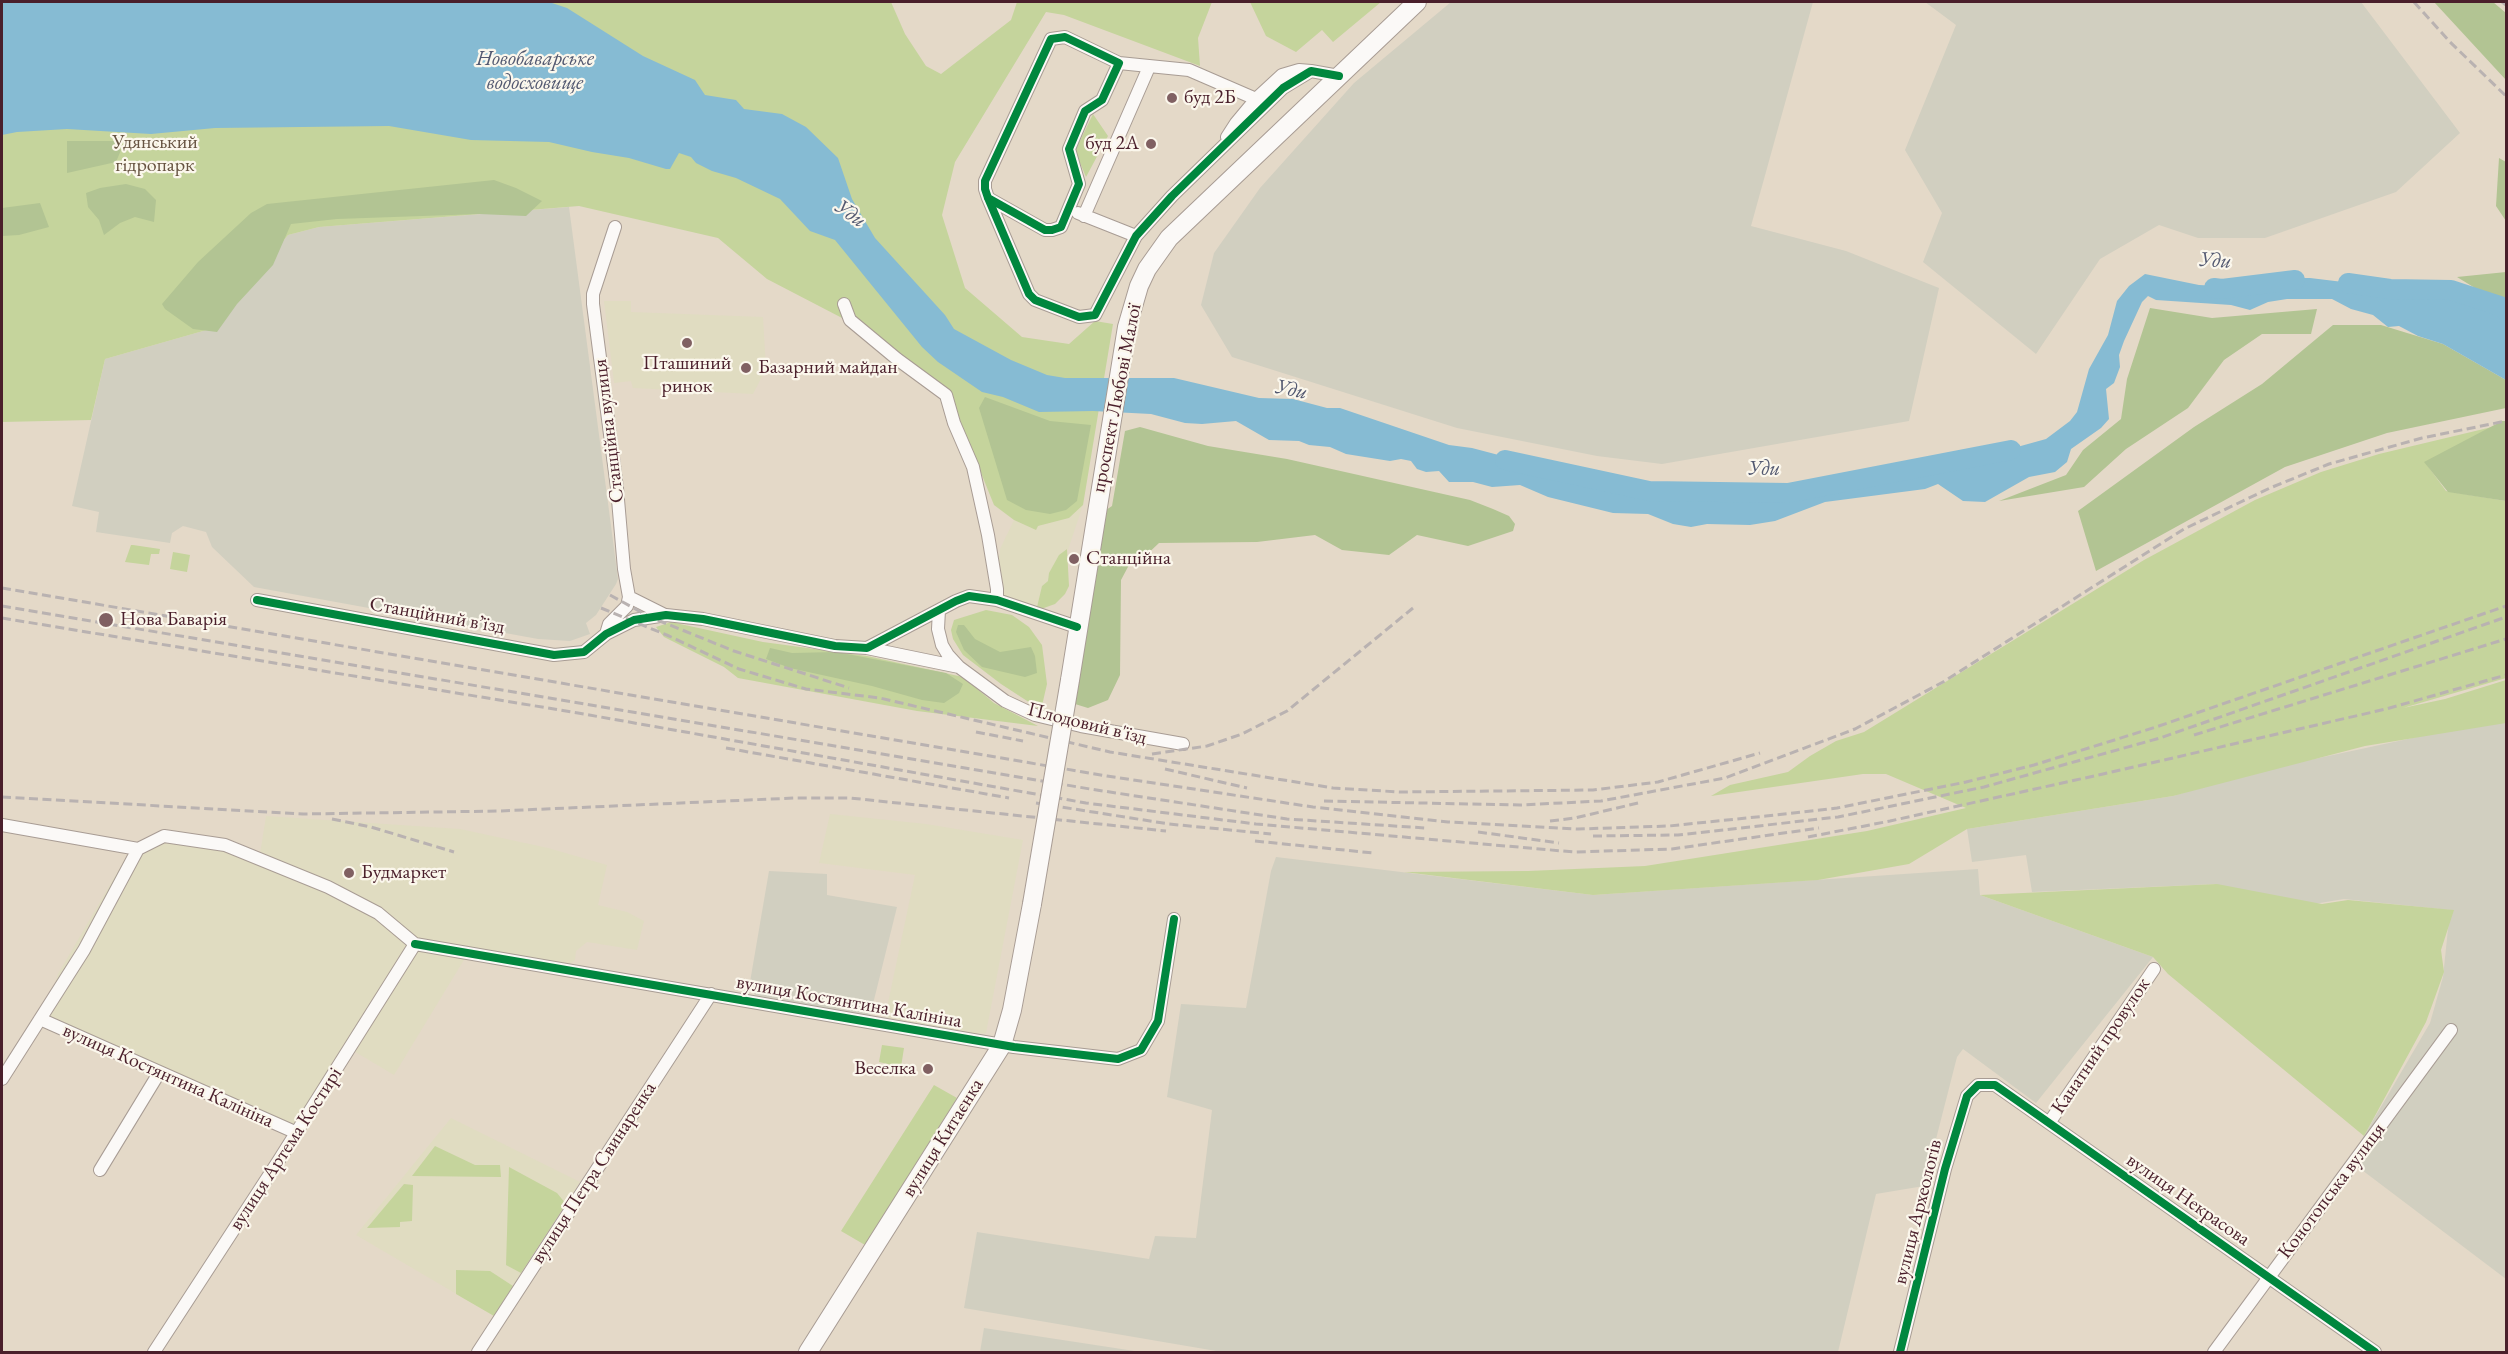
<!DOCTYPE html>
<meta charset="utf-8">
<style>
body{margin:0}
#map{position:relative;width:2508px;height:1354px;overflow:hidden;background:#e4d9c8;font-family:"EB Garamond",serif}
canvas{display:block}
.frame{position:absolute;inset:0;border:3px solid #4a1f2b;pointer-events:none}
</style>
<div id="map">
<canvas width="2508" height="1354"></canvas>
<div class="frame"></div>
</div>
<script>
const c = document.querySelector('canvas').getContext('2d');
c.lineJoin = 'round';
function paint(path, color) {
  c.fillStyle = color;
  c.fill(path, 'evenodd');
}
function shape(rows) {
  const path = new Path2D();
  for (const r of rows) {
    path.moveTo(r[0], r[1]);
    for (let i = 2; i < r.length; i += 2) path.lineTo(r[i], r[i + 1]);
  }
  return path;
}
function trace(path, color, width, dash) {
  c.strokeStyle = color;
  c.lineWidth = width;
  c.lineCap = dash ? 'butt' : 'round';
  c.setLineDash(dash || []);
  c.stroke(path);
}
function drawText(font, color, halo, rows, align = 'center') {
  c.font = font + ' "EB Garamond",serif';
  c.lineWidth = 4.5;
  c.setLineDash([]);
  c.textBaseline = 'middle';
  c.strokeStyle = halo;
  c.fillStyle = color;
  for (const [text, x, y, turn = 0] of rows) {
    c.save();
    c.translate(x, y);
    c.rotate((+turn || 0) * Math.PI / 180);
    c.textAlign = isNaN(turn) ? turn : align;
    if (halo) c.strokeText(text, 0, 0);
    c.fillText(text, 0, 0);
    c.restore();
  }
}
const built = shape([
 [604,301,631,301,631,312,763,317,766,369,753,394,633,388,631,381,614,383],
 [1083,505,1068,550,1066,549,1049,573,1048,581,1042,586,1037,607,997,600,994,560,1000,554,1000,549,1014,520,1036,530,1038,526,1069,518],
 [830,814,926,824,1023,840,986,1033,974,1034,885,1017,915,875,819,863],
 [266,816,460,829,548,848,607,865,598,905,627,912,644,921,637,950,587,942,576,951,575,960,567,966,470,950,394,1075,347,1047,295,1129,44,1018,58,974,132,847,160,832,260,854],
 [451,1118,580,1182,494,1316,356,1235]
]);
const industrial = shape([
 [1451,2,1813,2,1751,226,1846,251,1939,288,1909,421,1662,464,1597,456,1457,428,1232,357,1201,305,1214,253,1260,188,1354,83],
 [1925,2,2361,2,2460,133,2396,192,2265,238,2198,238,2159,225,2100,259,2036,354,1923,262,1942,213,1905,150,1956,25],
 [569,207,618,579,616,584,596,615,586,623,590,634,570,641,538,639,254,587,212,547,206,532,183,526,172,533,170,543,96,532,99,512,72,506,105,359,210,329,288,235,319,227],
 [2506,718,2506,1279,2354,1164,2351,1158,2430,1023,2443,977,2450,910,2344,899,2224,919,2217,884,2032,892,2026,855,1972,862,1967,829,2173,796,2244,774],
 [1276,857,1593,895,1978,869,1980,895,2153,957,2036,1103,1963,1049,1957,1057,1924,1186,1876,1194,1838,1352,1222,1352,964,1308,977,1232,1149,1259,1155,1236,1196,1238,1212,1110,1167,1097,1181,1004,1246,1008,1271,871],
 [769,871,827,874,827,895,897,907,870,1016,755,995,750,982],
 [984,1328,1141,1352,980,1352]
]);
const green = shape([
 [2,2,891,2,905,34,926,66,941,74,1011,20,1017,2,1212,2,1198,38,1200,66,1064,15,1046,12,955,162,942,215,965,288,1022,337,1069,344,1095,321,1113,324,1083,505,1069,518,1038,526,1036,530,1014,520,994,505,948,391,844,319,767,279,718,238,579,206,319,227,288,235,210,329,105,359,91,420,2,422],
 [1250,2,1381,2,1333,42,1322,30,1296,52,1266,36],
 [1093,114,1108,136,1086,177,1075,151],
 [2492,427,2427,465,2446,491,2506,501,2506,678,2403,708,2445,699,2506,680,2506,723,2365,746,2173,796,1967,829,1909,864,1818,880,1593,895,1404,872,1528,871,1645,866,1867,831,1966,808,1886,774,1863,774,1711,796,1730,785,1788,772,1810,756,1836,741,1864,732,2144,560,2255,500,2321,472,2379,454],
 [131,545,133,545,160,549,159,554,151,554,149,565,125,562],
 [1067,549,1069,586,1065,594,1055,604,1041,609,1037,607,1042,586,1048,581,1049,573,1059,555],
 [173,552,190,555,187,572,170,569],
 [986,610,1012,615,1029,627,1042,645,1047,684,1041,710,1001,684,963,655,953,639,951,630,954,620],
 [671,622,763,642,867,656,963,677,994,703,1038,726,917,711,738,678,724,667,664,637,656,627],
 [2217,884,2322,904,2348,900,2454,910,2441,950,2444,972,2426,1022,2364,1136,2168,974,2153,957,1980,895],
 [882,1045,904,1048,901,1067,879,1062],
 [934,1085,957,1098,865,1245,841,1231],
 [435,1146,475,1165,500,1165,501,1177,412,1176],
 [509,1167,557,1193,566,1204,521,1273,506,1265],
 [404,1184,413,1185,412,1221,400,1222,400,1227,367,1228],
 [456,1270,490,1271,513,1286,494,1316,456,1294]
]);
const forest = shape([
 [2434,2,2493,2,2506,13,2506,80],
 [67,141,114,141,121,150,116,162,67,173],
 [2499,158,2506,162,2506,221,2496,206],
 [494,180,516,188,542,201,526,216,479,214,337,219,291,224,273,265,237,304,217,332,193,329,165,309,162,304,198,262,251,213,267,204],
 [126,184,145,189,156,200,154,222,135,217,120,223,104,235,99,220,88,207,86,193,100,188],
 [40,203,49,227,19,235,2,236,2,208],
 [2506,272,2506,307,2457,277],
 [2150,308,2212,318,2317,309,2311,334,2262,334,2224,360,2188,408,2126,449,2084,487,1999,501,2066,475,2083,450,2121,419,2127,379],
 [2333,325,2381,325,2443,344,2506,380,2506,408,2387,433,2285,467,2096,571,2078,511,2194,427,2262,384],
 [985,397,1050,421,1091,425,1077,501,1066,510,1050,514,1026,510,1007,500,979,408],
 [2502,421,2506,421,2506,501,2448,492,2424,462],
 [1140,427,1208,446,1287,459,1470,500,1493,509,1509,516,1515,524,1513,531,1468,546,1417,535,1389,555,1342,550,1315,535,1257,542,1159,543,1140,561,1129,565,1121,580,1120,675,1108,700,1088,708,1075,704,1103,512,1112,506,1125,431],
 [958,625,964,625,975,639,1000,652,1031,647,1035,656,1037,673,1025,677,982,667,964,650,956,632],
 [770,648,792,653,837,652,946,673,963,684,959,693,944,703,922,700,872,686,790,668,766,659]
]);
const water = shape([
 [2,2,549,2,567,8,643,56,695,80,705,95,736,100,744,109,782,114,806,127,838,158,852,199,875,238,945,315,954,329,1011,360,1047,375,1065,378,1174,378,1259,398,1293,399,1327,408,1340,408,1449,445,1472,448,1510,458,1552,473,1611,484,1641,485,1705,494,1764,496,1835,491,1945,467,2046,439,2070,421,2077,412,2089,369,2108,335,2117,301,2129,286,2145,274,2199,285,2239,287,2258,286,2289,278,2310,278,2368,285,2388,291,2435,294,2484,302,2506,312,2506,380,2443,344,2418,336,2399,326,2388,327,2373,315,2351,309,2332,299,2287,299,2268,302,2250,310,2231,305,2156,300,2148,296,2142,302,2124,341,2119,355,2120,367,2114,383,2106,389,2109,419,2101,428,2071,449,2067,462,2055,472,2029,477,1985,502,1963,501,1938,484,1925,489,1825,502,1775,521,1750,525,1707,524,1691,527,1673,524,1648,514,1613,513,1548,497,1520,485,1492,487,1473,482,1449,482,1439,471,1426,472,1417,469,1411,461,1401,459,1390,461,1346,454,1330,447,1309,445,1299,441,1269,440,1236,421,1202,424,1185,423,1151,414,1093,411,1039,412,1003,397,982,392,938,362,922,347,835,240,810,231,780,199,736,178,712,171,696,163,691,157,679,153,670,169,666,169,629,158,592,152,549,142,471,140,389,126,215,128,151,134,67,129,17,132,2,135]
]);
const river = shape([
 [2348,283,2390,289,2451,290,2500,306,2506,311],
 [2214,288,2222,289,2295,280],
 [1505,460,1649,491,1788,493,2011,450]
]);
const minor = shape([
 [1119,63,1189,70,1256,99],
 [1227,137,1236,123,1256,99,1282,75,1299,70,1311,71],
 [988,198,1045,230,1052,230,1061,227,1079,184,1069,149,1085,111,1102,100,1119,63,1065,37,1051,39,985,181,985,189,988,198,1029,294,1035,300,1079,317,1095,315,1136,236,1172,196,1283,88,1311,71,1339,76],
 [1078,213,1136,236],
 [1084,216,1149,67],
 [615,227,593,294,593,304,617,488,624,569,629,597,665,615],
 [844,304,850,320,897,359,946,395,954,423,973,467,988,535,997,589,997,600],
 [257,600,554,655,584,652,606,634,634,620,666,615,703,619,835,646,867,648,956,601,969,596,997,600,1077,627],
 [939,610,938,629,942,645,948,655,959,667,1005,701,1035,715,1081,726,1183,744],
 [606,634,609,624,627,606,629,597],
 [867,648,959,667],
 [2,825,138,849],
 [138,849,164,836,225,845,328,887,378,913,415,944],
 [415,944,1014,1047,1118,1059,1141,1050,1158,1021,1174,919],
 [40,1019,297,1133],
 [2,1079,84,950,138,849],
 [2049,1123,2154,969],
 [100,1170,159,1073],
 [154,1352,279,1160,415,944],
 [478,1352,711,994],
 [1900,1352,1945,1169,1967,1096,1978,1085,1995,1085,2375,1352],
 [2214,1352,2451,1030]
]);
const primary = shape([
 [1070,680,1127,327,1139,286,1147,269,1169,238,1417,2],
 [808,1352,1002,1045,1012,1010,1032,904]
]);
const rail = shape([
 [2414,2,2450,42,2506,96],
 [2502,2,2506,5],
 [2,588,1107,776,1313,807,1448,822,1578,829,1669,826,1766,816,1837,808,1966,782,2034,765,2156,727,2506,606],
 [610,595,650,617,734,651,849,688],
 [2,606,1090,789,1287,819,1425,828],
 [601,608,669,636,739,669,806,689,880,698,1110,752,1333,788,1400,792,1593,790,1658,782,1760,753],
 [2,618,578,713,1086,803,1256,824,1574,852,1672,849,1819,828],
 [976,732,1023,741],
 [2194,735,2506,639],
 [726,748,1009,798],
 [1152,754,1207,746,1242,734,1287,711,1413,608],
 [1165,769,1247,788],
 [2,797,303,814,500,811,794,798,850,798,1166,831],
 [1324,801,1520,805,1601,801,1725,778,1855,729,1943,682,2184,529,2270,488,2329,464,2422,438,2506,421],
 [1036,803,1169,824,1271,834],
 [332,819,371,827,454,852],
 [1550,821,1575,818,1638,803],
 [1478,832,1559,843],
 [1593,836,1678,835,1838,817,1984,787,2160,738,2506,617],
 [1808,837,1890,821,2103,774,2386,709,2506,675],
 [1255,841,1373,853]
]);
const primaryBridge = shape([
 [1032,904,1070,680]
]);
const cycleway = shape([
 [988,198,1045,230,1052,230,1061,227,1079,184,1069,149,1085,111,1102,100,1119,63,1065,37,1051,39,985,181,985,189,988,198,1029,294,1035,300,1079,317,1095,315,1136,236,1172,196,1283,88,1311,71,1339,76],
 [257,600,554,655,584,652,606,634,634,620,666,615,703,619,835,646,867,648,956,601,969,596,997,600,1077,627],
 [415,944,1014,1047,1118,1059,1141,1050,1158,1021,1174,919],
 [1900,1352,1945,1169,1967,1096,1978,1085,1995,1085,2375,1352]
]);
const markers = [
 [1172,98,6,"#806062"],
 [1151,144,6,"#806062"],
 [687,343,6,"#806062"],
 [746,368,6,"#806062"],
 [1074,559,6,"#806062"],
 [106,620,8,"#806062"],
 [349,873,6,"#806062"],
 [928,1069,6,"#806062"]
];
const poiNames = [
 ["буд 2Б",1184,98],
 ["буд 2А",1139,144,"right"],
 ["Пташиний",687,364,"center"],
 ["ринок",687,387,"center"],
 ["Базарний майдан",758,368],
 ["Станційна",1086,559],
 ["Нова Баварія",120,620],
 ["Будмаркет",361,873],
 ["Веселка",916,1069,"right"]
];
const parkNames = [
 ["Удянський",155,143],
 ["гідропарк",155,166]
];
const streetNames = [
 ["проспект Любові Малої",1117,398,-79],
 ["Станційна вулиця",609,431,-97],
 ["Станційний в’їзд",437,616,10],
 ["Плодовий в'їзд",1087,724,14],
 ["вулиця Костянтина Калініна",849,1002,10],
 ["Канатний провулок",2101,1046,-56],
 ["вулиця Костянтина Калініна",168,1076,24],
 ["вулиця Китаєнка",943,1138,-58],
 ["вулиця Артема Костирі",286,1149,-57],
 ["вулиця Петра Свинаренка",594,1173,-57],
 ["Конотопська вулиця",2332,1191,-53],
 ["вулиця Некрасова",2188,1200,35],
 ["вулиця Археологів",1918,1212,-76]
];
const waterNames = [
 ["Новобаварське",535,59],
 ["водосховище",535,83],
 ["Уди",850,214,36],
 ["Уди",2215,261,4],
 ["Уди",1291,390,12],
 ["Уди",1764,469]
];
paint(built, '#e0dcc1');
paint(industrial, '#d1cfc0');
paint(green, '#c5d49c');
paint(forest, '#b2c493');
paint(water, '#86bbd3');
trace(river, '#86bbd3', 20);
trace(minor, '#a89c94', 14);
trace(primary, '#a89c94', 20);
trace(minor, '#fbf9f7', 12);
trace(primary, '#fbf9f7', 18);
trace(rail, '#b9b2b1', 3, [9, 4.5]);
trace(primaryBridge, '#a89c94', 20, []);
trace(primaryBridge, '#fbf9f7', 18);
trace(cycleway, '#00873e', 8);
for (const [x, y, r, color] of markers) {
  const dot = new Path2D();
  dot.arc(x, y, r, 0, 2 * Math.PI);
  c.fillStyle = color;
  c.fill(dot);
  trace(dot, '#fbf7ec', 2);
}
drawText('20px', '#4a1f2b', '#fbf7ec', poiNames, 'left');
drawText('20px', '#675442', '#fbf7ec', parkNames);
drawText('20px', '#4a1f2b', '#fbf7ec', streetNames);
drawText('italic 21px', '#525870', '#fbf7ec', waterNames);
</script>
